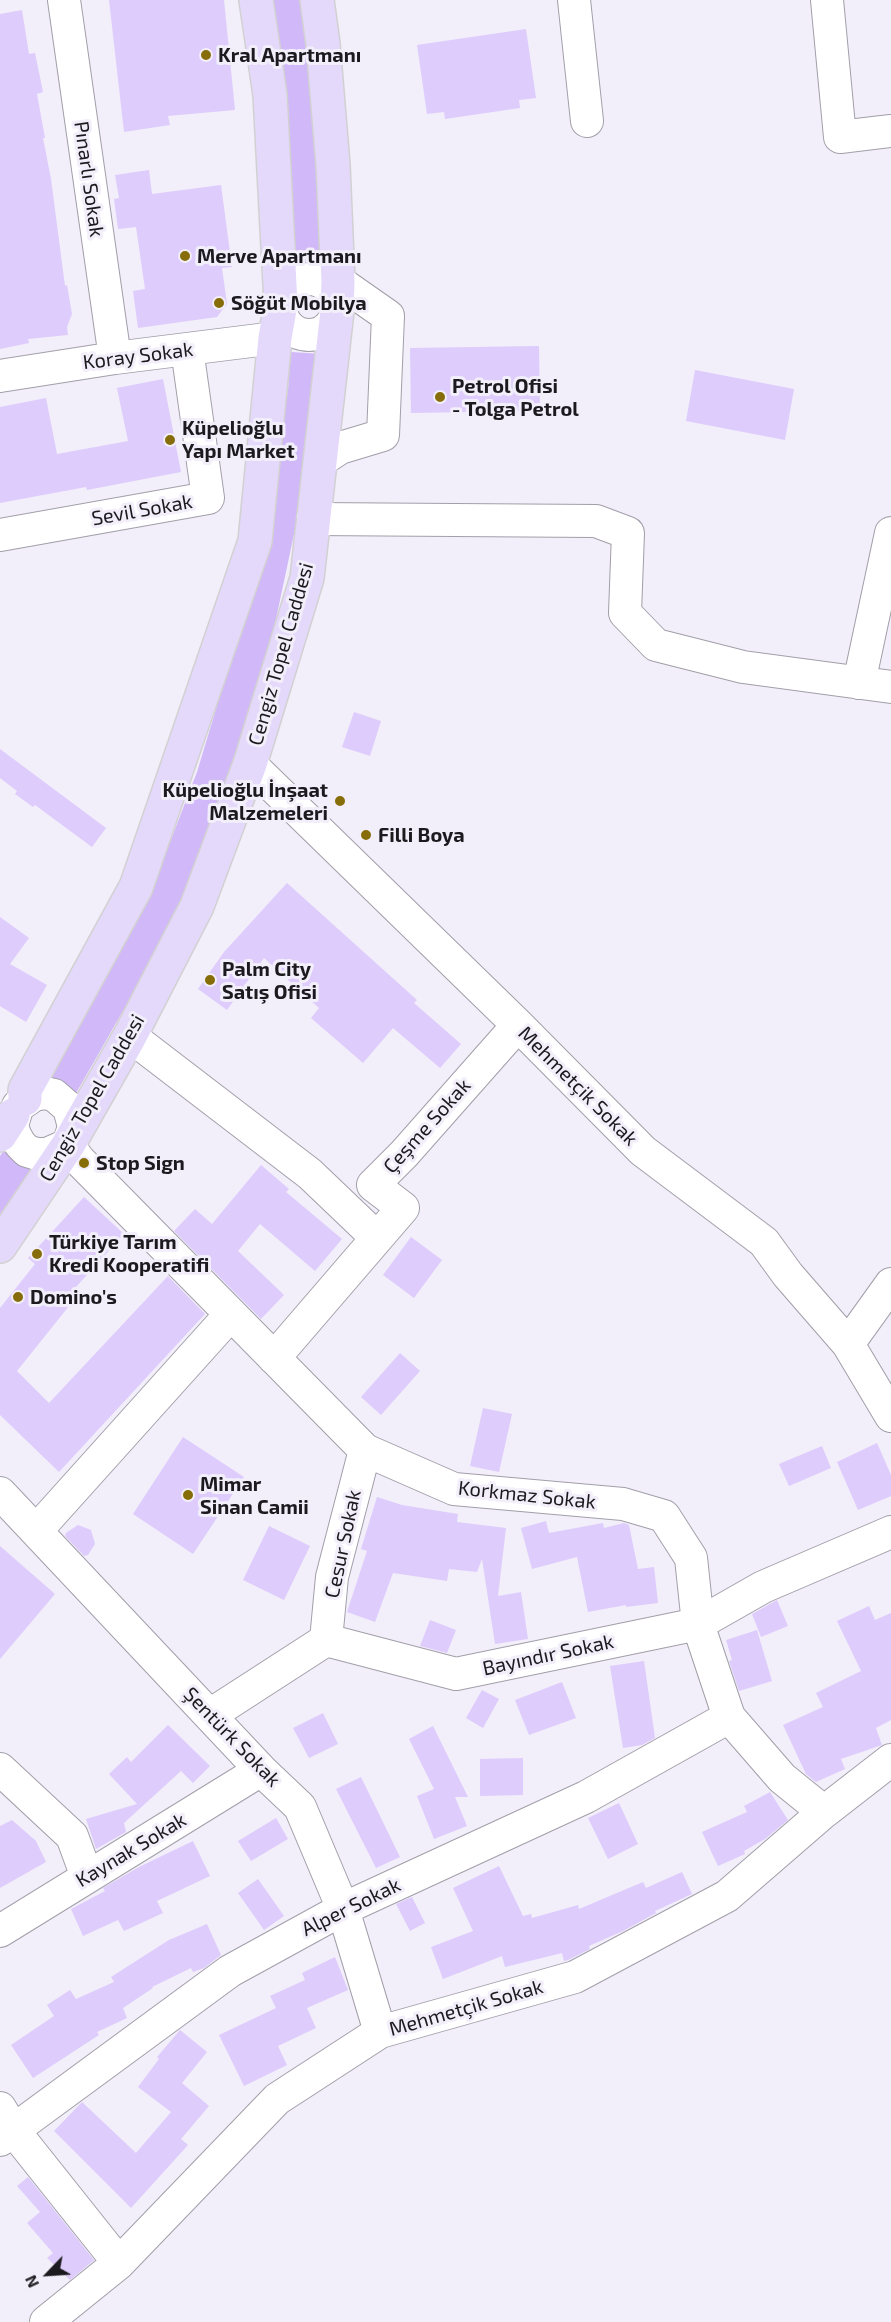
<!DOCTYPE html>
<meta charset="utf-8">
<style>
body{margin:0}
#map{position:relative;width:891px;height:2322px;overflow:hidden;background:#f2eefa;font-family:"Exo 2",sans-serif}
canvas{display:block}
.north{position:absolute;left:18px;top:2244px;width:60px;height:60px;-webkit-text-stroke:4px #f2eefa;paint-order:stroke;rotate:245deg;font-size:16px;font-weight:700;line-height:24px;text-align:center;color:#1c1a1e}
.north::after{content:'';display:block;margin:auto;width:21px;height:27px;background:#1c1a1e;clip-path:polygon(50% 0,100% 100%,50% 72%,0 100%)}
</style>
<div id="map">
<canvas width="891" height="2322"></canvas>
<div class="north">N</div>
</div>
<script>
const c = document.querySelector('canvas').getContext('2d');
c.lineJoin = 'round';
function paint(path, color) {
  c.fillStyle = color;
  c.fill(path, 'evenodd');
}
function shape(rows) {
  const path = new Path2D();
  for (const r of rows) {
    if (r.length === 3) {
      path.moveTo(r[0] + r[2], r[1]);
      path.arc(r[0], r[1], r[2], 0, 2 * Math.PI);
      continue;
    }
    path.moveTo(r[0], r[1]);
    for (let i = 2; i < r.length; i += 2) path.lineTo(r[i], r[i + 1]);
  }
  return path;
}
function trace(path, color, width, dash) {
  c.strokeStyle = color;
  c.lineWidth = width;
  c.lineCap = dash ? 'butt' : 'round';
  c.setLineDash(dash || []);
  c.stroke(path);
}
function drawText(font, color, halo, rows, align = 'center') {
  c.font = font + ' "Exo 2",sans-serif';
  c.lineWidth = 6;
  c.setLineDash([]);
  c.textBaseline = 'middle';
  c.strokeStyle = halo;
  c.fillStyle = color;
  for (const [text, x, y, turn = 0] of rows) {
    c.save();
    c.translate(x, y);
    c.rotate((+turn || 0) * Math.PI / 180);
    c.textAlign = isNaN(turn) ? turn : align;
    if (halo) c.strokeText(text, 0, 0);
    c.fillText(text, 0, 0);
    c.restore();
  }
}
const green = shape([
 [270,0,301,0,316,124,321,267,293,266],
 [291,352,323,354,321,407,266,666,220,799,168,932,75,1095,50,1079,113,965,157,876,197,772,235,646,263,545,288,390],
 [7,1145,38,1163,0,1218,0,1156]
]);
const building = shape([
 [109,0,224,0,235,110,168,116,170,125,124,132],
 [22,10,29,54,35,53,43,92,37,94,45,138,43,138,51,179,65,286,67,285,72,314,67,327,68,335,28,339,29,343,0,349,0,14],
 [526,29,536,98,519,100,520,108,445,119,444,112,427,114,417,45],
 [149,170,152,194,221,185,232,267,222,268,227,304,217,317,138,328,133,291,145,289,136,227,118,229,114,199,119,198,115,175],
 [539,346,540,411,411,413,410,348],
 [695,370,794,389,785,440,686,421],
 [163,379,181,472,87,490,86,487,0,503,0,407,46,398,57,454,128,441,117,388],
 [354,712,381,721,370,756,342,747],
 [0,749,106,828,92,847,35,805,33,807,15,794,17,791,0,778],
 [287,883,417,1000,414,1003,461,1044,440,1068,393,1028,363,1063,311,1018,319,1008,264,958,227,1010,198,989,224,952],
 [0,917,29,938,10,964,47,985,26,1022,0,1006],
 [261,1165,289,1189,286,1192,342,1239,315,1271,260,1224,238,1251,284,1295,261,1319,174,1231,195,1209,212,1224],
 [84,1197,124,1234,67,1297,73,1301,17,1371,49,1403,168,1276,205,1314,59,1472,0,1415,0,1308,35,1264,28,1258],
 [411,1237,442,1260,414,1298,383,1275],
 [400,1353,420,1371,381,1415,361,1397],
 [483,1408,512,1414,499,1472,470,1466],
 [183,1437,244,1477,193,1554,133,1514],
 [877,1443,891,1475,891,1496,858,1510,837,1462],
 [822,1446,831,1468,789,1486,779,1464],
 [377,1497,402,1505,458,1514,457,1522,506,1528,498,1596,521,1592,528,1639,495,1644,482,1559,477,1572,449,1569,447,1581,393,1573,375,1622,347,1612,367,1551,361,1549],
 [546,1521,549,1533,603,1523,604,1528,624,1523,629,1525,638,1569,654,1567,658,1603,626,1607,626,1605,588,1612,577,1557,532,1569,521,1528],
 [78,1525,91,1530,95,1544,88,1555,84,1556,65,1536,66,1533],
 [269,1526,310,1546,284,1600,243,1580],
 [0,1546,55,1594,0,1659],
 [777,1600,788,1626,761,1637,752,1614],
 [869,1606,875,1620,891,1613,891,1720,876,1728,882,1745,841,1759,845,1769,816,1782,806,1774,783,1725,823,1707,816,1693,861,1671,837,1621],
 [430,1620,456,1630,447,1653,420,1646],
 [757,1630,772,1681,739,1691,729,1661,732,1660,726,1640],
 [644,1661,655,1738,642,1745,623,1748,610,1666],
 [562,1682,576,1718,529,1735,515,1700],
 [482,1690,499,1699,483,1728,466,1718],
 [323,1713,338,1744,309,1758,293,1728],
 [168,1725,210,1766,193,1783,181,1771,124,1823,126,1832,96,1849,86,1819,137,1804,109,1774,127,1757,131,1762],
 [433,1726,468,1797,455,1797,467,1826,434,1839,417,1796,434,1789,409,1739],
 [523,1758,523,1795,480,1796,480,1759],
 [361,1777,400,1857,376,1868,336,1789],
 [770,1792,788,1820,765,1839,744,1851,745,1854,718,1866,702,1832,747,1812,744,1806],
 [619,1803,638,1844,608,1859,588,1818],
 [276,1818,288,1839,251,1861,238,1841],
 [12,1820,36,1841,46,1862,0,1888,0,1826],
 [193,1841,210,1876,157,1901,163,1913,124,1931,118,1920,83,1936,71,1909,105,1891,103,1888,139,1867],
 [499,1866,523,1916,531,1914,532,1918,578,1905,579,1909,643,1882,646,1888,682,1872,692,1894,655,1911,656,1913,623,1931,589,1946,590,1949,568,1960,564,1961,562,1953,505,1967,502,1956,443,1979,431,1947,473,1931,453,1888],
 [258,1879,284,1916,264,1930,238,1893],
 [412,1897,425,1923,410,1931,396,1904],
 [207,1924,221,1955,204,1968,193,1972,191,1968,152,1987,153,1988,123,2008,127,2018,97,2032,99,2035,33,2078,11,2045,54,2016,47,2005,70,1990,76,1999,114,1982,111,1977,169,1940],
 [335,1957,348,1990,307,2008,316,2028,278,2046,287,2065,244,2086,219,2035,276,2008,270,1996,305,1980,302,1973],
 [180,2030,207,2052,182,2083,209,2106,181,2139,188,2145,131,2208,54,2131,82,2102,136,2153,171,2112,138,2087,159,2059,157,2057],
 [28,2177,94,2260,70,2280,47,2258,53,2253,27,2223,40,2212,17,2186]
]);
const minor = shape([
 [64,0,115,358],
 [574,0,587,121],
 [827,0,840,137,891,131],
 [309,307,28],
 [0,376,115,358,275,338],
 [320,461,340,448,383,435,388,316,338,281],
 [313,519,596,521,628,533,625,613,656,645,743,667,891,687],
 [0,535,208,498,187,349],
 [859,683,891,533],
 [250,764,518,1025,643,1151,764,1242,788,1275,848,1344,891,1416],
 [130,1036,310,1174,377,1238],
 [44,1093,54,1095,69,1108,74,1127,68,1145,47,1154,37,1154,27,1151,20,1144,15,1135,12,1125,18,1106,34,1095,44,1093],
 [68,1145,79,1160,365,1450,454,1489,623,1504,664,1516,691,1558,698,1624,729,1717,782,1778,824,1812],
 [848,1344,891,1284],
 [274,1358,403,1208,373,1185,404,1154,518,1025],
 [0,1493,261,1770,300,1807,343,1909,380,2032],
 [36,1531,231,1314],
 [326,1640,332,1577,365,1450],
 [210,1715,326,1640,456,1674,698,1624,763,1587,891,1532],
 [0,1769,72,1836,87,1877],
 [0,1931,261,1770],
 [0,2108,14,2131,119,2263],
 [0,2140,230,1971,343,1909,586,1797,729,1717],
 [46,2322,119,2263,277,2099,380,2032,575,1977,727,1896,824,1812,891,1760]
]);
const major = shape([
 [25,1099,25,1090,136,887,255,541,275,338,281,304,270,95,256,0],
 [0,1135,13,1115],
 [0,1246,68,1145,130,1036,197,906,250,764,307,578,337,311,338,281,333,165,323,44,317,0]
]);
const markers = [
 [206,55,6,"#866d0a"],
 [185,256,6,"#866d0a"],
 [219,303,6,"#866d0a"],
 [440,397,6,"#866d0a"],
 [170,440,6,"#866d0a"],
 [340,801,6,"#866d0a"],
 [366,835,6,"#866d0a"],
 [210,980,6,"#866d0a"],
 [84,1163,6,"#866d0a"],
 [37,1254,6,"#866d0a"],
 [18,1297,6,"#866d0a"],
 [188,1495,6,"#866d0a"]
];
const poiNames = [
 ["Kral Apartmanı",218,55],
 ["Merve Apartmanı",197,256],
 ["Söğüt Mobilya",231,303],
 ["Petrol Ofisi",452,386],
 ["- Tolga Petrol",452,409],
 ["Küpelioğlu",182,428],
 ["Yapı Market",182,451],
 ["Küpelioğlu İnşaat",328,790,"right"],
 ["Malzemeleri",328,813,"right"],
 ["Filli Boya",378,835],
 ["Palm City",222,969],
 ["Satış Ofisi",222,992],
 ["Stop Sign",96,1163],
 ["Türkiye Tarım",49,1242],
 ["Kredi Kooperatifi",49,1265],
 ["Domino's",30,1297],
 ["Mimar",200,1484],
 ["Sinan Camii",200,1507]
];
const streetNames = [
 ["Pınarlı Sokak",89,179,82],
 ["Koray Sokak",138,356,-7],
 ["Sevil Sokak",142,510,-10],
 ["Cengiz Topel Caddesi",281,654,-74],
 ["Mehmetçik Sokak",578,1086,45],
 ["Cengiz Topel Caddesi",92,1098,-60],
 ["Çeşme Sokak",427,1126,-48],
 ["Korkmaz Sokak",527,1495,6],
 ["Cesur Sokak",343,1544,-78],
 ["Bayındır Sokak",548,1655,-12],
 ["Şentürk Sokak",232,1737,46],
 ["Kaynak Sokak",131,1850,-31],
 ["Alper Sokak",351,1907,-26],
 ["Mehmetçik Sokak",466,2008,-16]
];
paint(green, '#d1b9f9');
paint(building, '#deccfc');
trace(minor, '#a29fa9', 34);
trace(major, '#d2d1d2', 36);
trace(minor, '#fff', 32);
trace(major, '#e5d9fb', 33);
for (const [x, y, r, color] of markers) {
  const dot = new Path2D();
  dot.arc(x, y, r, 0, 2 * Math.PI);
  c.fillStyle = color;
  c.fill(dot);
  trace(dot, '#f2eefa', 2);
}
drawText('bold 20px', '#1c1a1e', '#f2eefa', poiNames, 'left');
drawText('20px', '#1c1a1e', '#f2eefa', streetNames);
</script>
